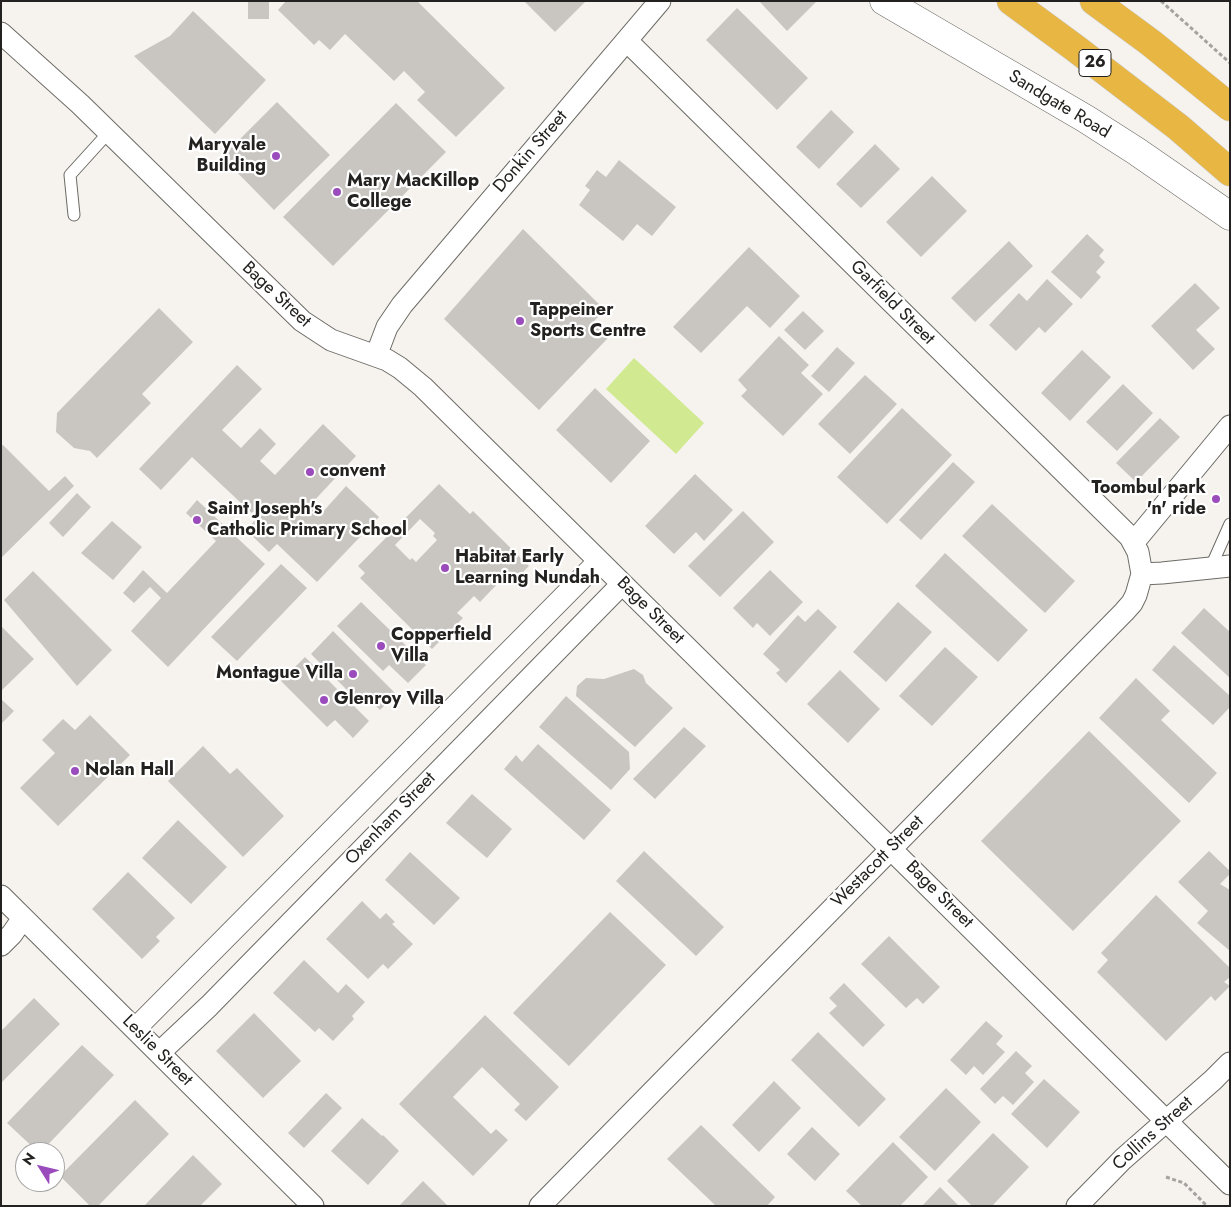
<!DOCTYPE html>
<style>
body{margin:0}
#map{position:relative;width:1231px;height:1207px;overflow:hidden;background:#f6f3ee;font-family:Jost,sans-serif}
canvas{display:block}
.frame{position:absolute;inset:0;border:2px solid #232220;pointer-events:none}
.north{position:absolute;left:15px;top:1142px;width:50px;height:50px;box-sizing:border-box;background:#fff;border:1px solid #a7a7a6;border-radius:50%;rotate:306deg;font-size:14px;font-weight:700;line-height:20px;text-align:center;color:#232220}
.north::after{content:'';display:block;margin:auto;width:18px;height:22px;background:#9a4bbc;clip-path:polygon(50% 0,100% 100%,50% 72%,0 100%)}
</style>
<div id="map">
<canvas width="1231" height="1207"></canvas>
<div class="frame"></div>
<div class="north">N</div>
</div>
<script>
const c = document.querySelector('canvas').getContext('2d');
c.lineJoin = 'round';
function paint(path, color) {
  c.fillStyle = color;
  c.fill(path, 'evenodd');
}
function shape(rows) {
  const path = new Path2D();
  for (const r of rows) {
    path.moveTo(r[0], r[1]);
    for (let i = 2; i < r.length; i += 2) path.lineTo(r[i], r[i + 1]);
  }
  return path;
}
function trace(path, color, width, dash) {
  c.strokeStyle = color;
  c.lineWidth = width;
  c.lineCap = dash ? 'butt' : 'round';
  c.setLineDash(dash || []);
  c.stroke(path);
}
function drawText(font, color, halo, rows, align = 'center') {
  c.font = font + ' Jost,sans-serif';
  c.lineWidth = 4.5;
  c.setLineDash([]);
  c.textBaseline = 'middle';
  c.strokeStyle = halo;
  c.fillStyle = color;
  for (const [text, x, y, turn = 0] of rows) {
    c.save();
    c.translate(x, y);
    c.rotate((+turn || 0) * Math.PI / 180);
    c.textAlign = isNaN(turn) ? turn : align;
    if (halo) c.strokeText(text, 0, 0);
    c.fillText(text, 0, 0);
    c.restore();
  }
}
const green = shape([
 [634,358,704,423,676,454,606,389]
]);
const building = shape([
 [248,1,269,1,269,19,248,19],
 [286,1,417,1,505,88,456,137,417,100,425,92,404,71,394,81,345,34,330,50,319,40,314,45,278,10],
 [524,1,586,1,555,32],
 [759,1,817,1,787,31],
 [737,8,808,78,777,110,706,40],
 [193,11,266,80,215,134,134,56,170,36],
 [277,102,330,155,274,210,222,157],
 [396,103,446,152,333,266,283,217],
 [831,110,854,132,819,169,796,147],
 [875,144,900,169,861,208,836,184],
 [619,160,676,207,652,236,637,224,623,241,579,205,590,190,585,186,597,170,606,177],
 [932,176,967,211,921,257,886,222],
 [523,229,605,310,593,322,608,338,539,410,444,319],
 [1087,234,1104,250,1099,256,1105,262,1096,272,1101,277,1081,299,1051,272],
 [1009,241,1033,266,975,322,951,298],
 [749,247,800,296,770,328,747,306,701,353,673,327],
 [1047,279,1073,304,1045,333,1039,327,1016,351,989,325,1019,293,1027,301],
 [1195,283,1220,308,1196,330,1215,349,1193,370,1151,326],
 [159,308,193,342,142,394,151,403,97,458,90,451,74,448,56,432,57,413],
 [803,311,824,331,805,350,784,330],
 [779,336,809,365,801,373,823,394,783,436,741,396,747,390,738,380],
 [837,347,855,363,829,392,811,376],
 [1082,350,1111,377,1070,421,1041,393],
 [237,365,262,389,222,430,241,448,260,428,276,444,260,461,275,475,323,424,356,456,311,504,321,514,346,486,379,517,317,582,277,544,269,552,246,530,257,518,192,457,161,490,139,469],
 [865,375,897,404,850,454,818,424],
 [1123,384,1153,413,1117,451,1086,422],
 [595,388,650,441,611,483,556,430],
 [902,408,952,455,887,524,837,477],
 [1160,418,1180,437,1136,482,1116,463],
 [3,445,49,491,65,476,74,486,1,558,1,446],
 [953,462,975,482,921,540,899,520],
 [695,474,733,510,704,541,696,532,674,554,645,526],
 [439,484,470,514,473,511,529,566,512,583,505,576,480,602,474,596,457,613,463,618,432,649,360,578,365,573,358,566],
 [420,519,435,533,433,536,437,540,416,562,412,558,410,560,395,545],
 [77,493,91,507,63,537,49,523],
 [197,500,265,564,168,667,131,631,161,598,150,587,134,603,123,593,143,570,167,593,216,541,186,513],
 [992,504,1075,581,1045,613,962,536],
 [743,511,774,542,720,597,688,566],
 [112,521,142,547,113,580,81,553],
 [945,553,1028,630,998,662,915,586],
 [281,564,307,588,237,661,211,637],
 [770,570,803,602,770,636,757,623,753,628,733,608],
 [33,571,112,650,77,686,4,600],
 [361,602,426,665,408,683,389,665,383,671,337,626],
 [898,602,932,632,886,682,853,652],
 [1204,608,1230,632,1230,678,1181,633],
 [818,609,837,627,786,683,776,673,780,670,763,654,798,615,805,622],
 [1,626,34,659,1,691],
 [333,631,396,694,380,710,363,694,357,700,311,654],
 [1174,645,1230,696,1230,707,1213,725,1152,670],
 [945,647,978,677,932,726,899,696],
 [305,657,369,721,353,738,335,720,327,727,281,681],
 [634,669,643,675,646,683,673,708,635,747,576,696,577,686,586,678,604,679],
 [840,670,880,709,848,743,807,704],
 [1136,678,1170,711,1161,720,1217,773,1189,803,1099,718],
 [566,696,629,752,630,769,611,790,539,727],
 [1,699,14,711,1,724],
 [90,715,130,755,58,826,20,788,55,753,42,740,63,719,75,730],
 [684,727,706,746,655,799,633,779],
 [1089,731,1181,821,1073,931,981,841],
 [538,744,611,810,584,840,504,769,516,755,522,762],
 [203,746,230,774,237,768,284,816,243,857,168,781],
 [472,794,512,829,487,858,446,823],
 [178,820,227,867,191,904,142,858],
 [644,851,724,927,696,956,616,881],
 [1209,851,1230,871,1230,874,1220,884,1230,890,1230,951,1197,923,1208,911,1178,882],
 [410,852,460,898,434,925,385,880],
 [128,872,175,918,156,937,160,941,142,959,92,909],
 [1156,895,1230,968,1230,977,1224,982,1230,986,1215,1001,1211,996,1166,1041,1097,972,1108,960,1101,953],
 [362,901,380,919,386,913,395,922,392,924,413,944,388,969,383,964,368,979,326,939],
 [610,912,666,965,569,1066,513,1013],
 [889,936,940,987,923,1004,917,998,906,1008,861,964],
 [304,960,338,993,346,984,365,1002,352,1016,354,1019,333,1041,319,1028,315,1032,273,993],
 [844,983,885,1025,863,1047,829,1013,837,1006,829,998],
 [34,998,60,1024,1,1083,1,1031],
 [254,1013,301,1061,263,1098,216,1051],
 [485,1015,559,1087,526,1121,514,1110,520,1104,482,1067,453,1097,491,1134,496,1129,508,1140,473,1176,399,1104],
 [986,1021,1003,1036,996,1044,1005,1052,983,1075,974,1066,966,1075,950,1060],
 [818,1032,886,1099,859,1127,791,1060],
 [82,1045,114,1075,41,1152,38,1152,7,1123],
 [1016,1051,1032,1066,1025,1073,1034,1082,1013,1105,1003,1096,995,1104,980,1089],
 [1044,1079,1080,1112,1047,1148,1011,1114],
 [774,1081,801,1108,759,1152,732,1125],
 [946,1088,981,1122,935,1171,899,1137],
 [326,1093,342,1108,304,1148,288,1133],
 [135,1100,169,1134,98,1206,90,1206,60,1176],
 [362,1118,382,1136,378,1141,383,1135,399,1151,368,1185,331,1151],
 [701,1125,775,1197,767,1206,716,1206,667,1159],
 [812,1127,840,1154,815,1181,787,1154],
 [993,1133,1029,1167,992,1206,972,1206,947,1181],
 [893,1142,928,1177,900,1206,862,1206,846,1191],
 [193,1155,222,1184,200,1206,144,1206],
 [423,1181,448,1206,399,1206],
 [940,1187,959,1206,922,1206]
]);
const path = shape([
 [1161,1,1230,63],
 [1166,1177,1184,1183,1207,1206]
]);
const service = shape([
 [74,215,70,175,109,132],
 [1210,569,1230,524]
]);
const minor = shape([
 [1,33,80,104,302,321,331,340,387,360,400,368,423,387,1230,1184],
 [376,356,387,327,402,305,660,1],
 [1134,542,1230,426],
 [1142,574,1162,573,1230,566],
 [1,896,313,1206],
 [1,945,12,934,23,918],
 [135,1029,599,561],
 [159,1053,209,1006,622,584],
 [540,1206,1124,612,1132,603,1136,595,1142,574,1138,552,1130,537,627,41],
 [1077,1206,1123,1159,1213,1080,1230,1063]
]);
const tertiary = shape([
 [884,1,1086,119,1136,151,1230,216]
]);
const trunk = shape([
 [1011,1,1075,48,1178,127,1230,172],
 [1094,1,1151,43,1230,107]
]);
const markers = [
 [276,156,5,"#9a4bbc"],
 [337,192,5,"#9a4bbc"],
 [520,321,5,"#9a4bbc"],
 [310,472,5,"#9a4bbc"],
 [1216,499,5,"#9a4bbc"],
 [197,520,5,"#9a4bbc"],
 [445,568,5,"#9a4bbc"],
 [381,646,5,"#9a4bbc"],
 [353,674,5,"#9a4bbc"],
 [324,700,5,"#9a4bbc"],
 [75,771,5,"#9a4bbc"]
];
const shields = [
 [1095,63,32]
];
const shieldNames = [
 ["26",1095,63]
];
const streetNames = [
 ["Sandgate Road",1059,105,31],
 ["Donkin Street",531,152,-49],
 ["Bage Street",276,295,43],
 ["Garfield Street",892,303,45],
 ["Bage Street",650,611,45],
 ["Oxenham Street",391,819,-46],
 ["Westacott Street",878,862,-45],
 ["Bage Street",939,895,45],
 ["Leslie Street",157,1051,45],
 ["Collins Street",1153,1134,-42]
];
const poiNames = [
 ["Maryvale",266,146,"right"],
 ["Building",266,167,"right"],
 ["Mary MacKillop",347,182],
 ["College",347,203],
 ["Tappeiner",530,311],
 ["Sports Centre",530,332],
 ["convent",320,472],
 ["Toombul park",1206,489,"right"],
 ["'n' ride",1206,510,"right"],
 ["Saint Joseph's",207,510],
 ["Catholic Primary School",207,531],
 ["Habitat Early",455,558],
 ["Learning Nundah",455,579],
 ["Copperfield",391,636],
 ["Villa",391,657],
 ["Montague Villa",343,674,"right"],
 ["Glenroy Villa",334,700],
 ["Nolan Hall",85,771]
];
paint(green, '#d1e991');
paint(building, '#c9c6c1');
trace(service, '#6d6b66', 13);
trace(minor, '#6d6b66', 23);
trace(tertiary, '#6d6b66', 29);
trace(trunk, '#cfcece', 29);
trace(path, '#a5a39f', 3, [4, 2.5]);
trace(service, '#fff', 11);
trace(minor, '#fff', 21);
trace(tertiary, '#fff', 28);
trace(trunk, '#e8b643', 28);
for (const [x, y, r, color] of markers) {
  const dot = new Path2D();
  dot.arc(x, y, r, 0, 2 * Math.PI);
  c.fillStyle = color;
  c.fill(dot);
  trace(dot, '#fff', 2);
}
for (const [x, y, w] of shields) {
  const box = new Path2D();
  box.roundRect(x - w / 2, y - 13.5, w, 27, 4);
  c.fillStyle = '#fff';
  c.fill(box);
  trace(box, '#232220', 1);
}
drawText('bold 16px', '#232220', null, shieldNames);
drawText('18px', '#232220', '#fff', streetNames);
drawText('bold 18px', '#232220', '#fff', poiNames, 'left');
</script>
